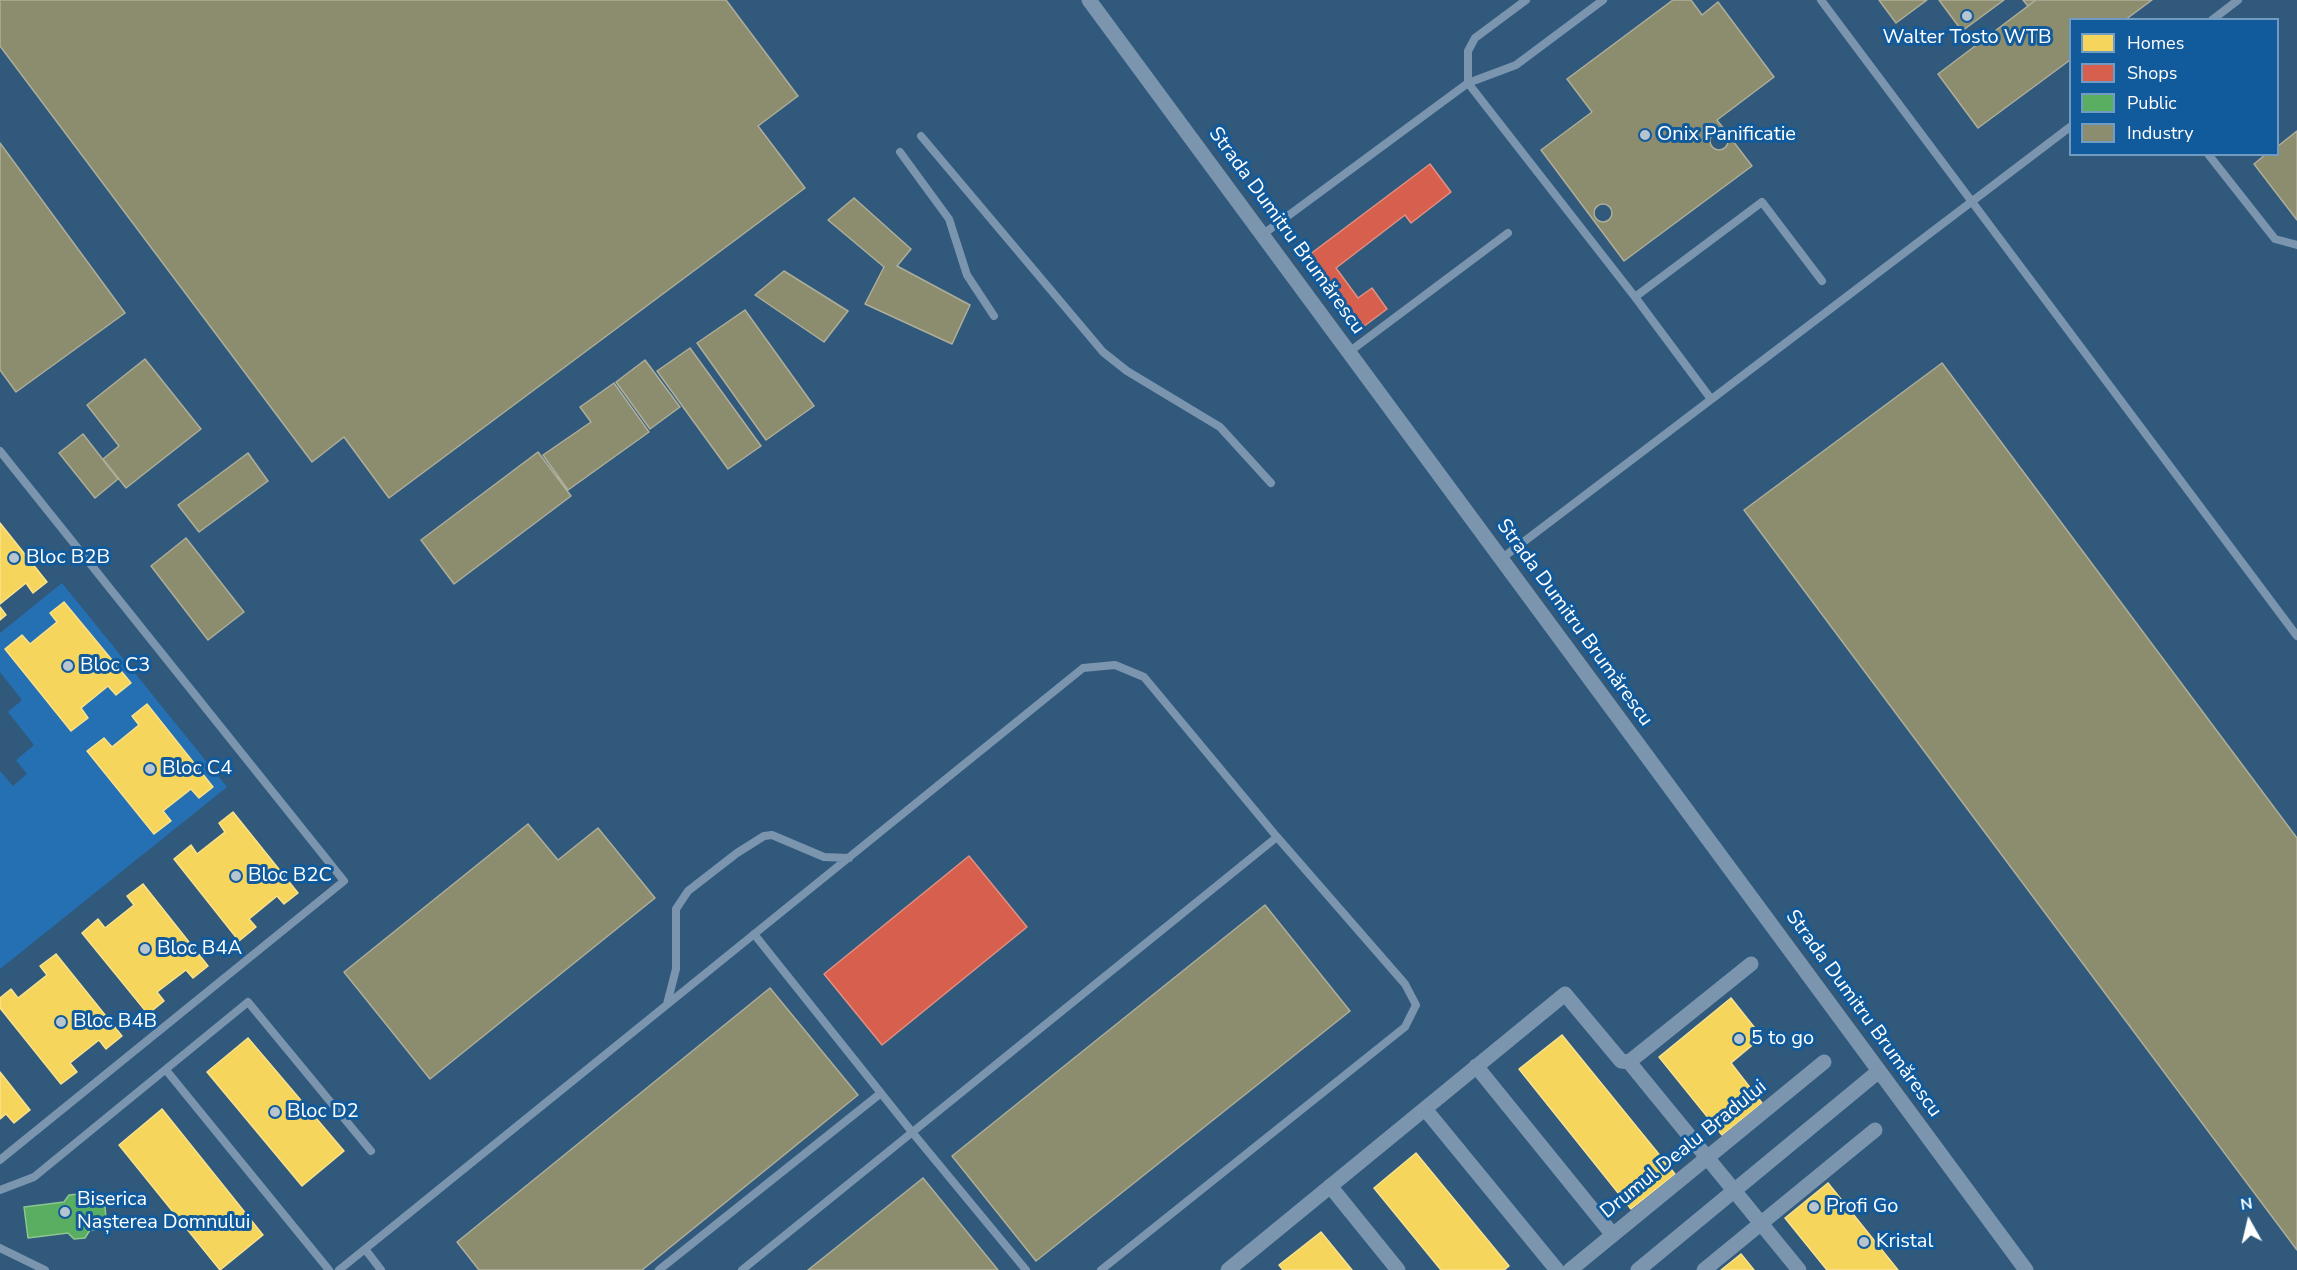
<!DOCTYPE html>
<meta charset="utf-8">
<style>
body{margin:0}
#map{position:relative;width:2297px;height:1270px;overflow:hidden;background:#30597c;font-family:"Nunito Sans",sans-serif}
canvas{display:block}
.legend{position:absolute;left:2069px;top:18px;width:210px;height:138px;box-sizing:border-box;background:#115a9c;border:2px solid #709cc4;margin:0;padding:8px 10px;list-style:none;font-size:18px;color:#fff}
.legend li{display:flex;align-items:center;gap:12px;height:30px}
.legend b{width:30px;border:2px solid #709cc4}
.north{position:absolute;left:2219px;top:1192px;width:60px;height:60px;-webkit-text-stroke:4px #115a9c;paint-order:stroke;rotate:352deg;font-size:16px;font-weight:700;line-height:24px;text-align:center;color:#fff}
.north::after{content:'';display:block;margin:auto;width:21px;height:27px;background:#fff;clip-path:polygon(50% 0,100% 100%,50% 72%,0 100%)}
</style>
<div id="map">
<canvas width="2297" height="1270"></canvas>
<ul class="legend">
<li><b style="height:16px;background:#f6d55c"></b>Homes</li>
<li><b style="height:16px;background:#d6604d"></b>Shops</li>
<li><b style="height:16px;background:#5aae61"></b>Public</li>
<li><b style="height:16px;background:#8c8c6e"></b>Industry</li>
</ul>
<div class="north">N</div>
</div>
<script>
const c = document.querySelector('canvas').getContext('2d');
c.lineJoin = 'round';
function paint(path, color) {
  c.fillStyle = color;
  c.fill(path, 'evenodd');
}
function shape(rows) {
  const path = new Path2D();
  for (const r of rows) {
    if (r.length === 3) {
      path.moveTo(r[0] + r[2], r[1]);
      path.arc(r[0], r[1], r[2], 0, 2 * Math.PI);
      continue;
    }
    path.moveTo(r[0], r[1]);
    for (let i = 2; i < r.length; i += 2) path.lineTo(r[i], r[i + 1]);
  }
  return path;
}
function trace(path, color, width, dash) {
  c.strokeStyle = color;
  c.lineWidth = width;
  c.lineCap = dash ? 'butt' : 'round';
  c.setLineDash(dash || []);
  c.stroke(path);
}
function drawText(font, color, halo, rows, align = 'center') {
  c.font = font + ' "Nunito Sans",sans-serif';
  c.lineWidth = 6;
  c.setLineDash([]);
  c.textBaseline = 'middle';
  c.strokeStyle = halo;
  c.fillStyle = color;
  for (const [text, x, y, turn = 0] of rows) {
    c.save();
    c.translate(x, y);
    c.rotate((+turn || 0) * Math.PI / 180);
    c.textAlign = isNaN(turn) ? turn : align;
    if (halo) c.strokeText(text, 0, 0);
    c.fillText(text, 0, 0);
    c.restore();
  }
}
const green = shape([
 [62,583,227,787,0,969,0,771,13,786,27,774,16,760,34,745,8,712,22,700,0,672,0,633],
 [64,602,131,683,116,695,108,686,81,708,88,718,71,731,5,649,30,644,57,622,50,613],
 [139,725,174,738,213,787,199,798,191,789,163,811,171,821,154,834,87,752,104,738,112,747]
]);
const homes = shape([
 [0,523,47,582,33,593,26,583,0,604,0,523],
 [64,602,131,683,116,695,108,686,81,708,88,718,71,731,5,649,22,635,30,644,57,622,50,613,64,602],
 [0,607,6,615,0,620,0,607],
 [147,704,213,787,199,798,191,789,163,811,171,821,154,834,87,751,104,738,112,747,139,725,132,716,147,704],
 [233,812,298,893,284,904,277,896,249,919,256,927,239,941,174,859,191,845,197,854,225,832,219,823,233,812],
 [143,884,208,966,193,978,186,970,157,992,164,1001,148,1014,82,933,98,919,105,928,134,905,127,896,143,884],
 [56,954,122,1036,106,1049,99,1040,70,1063,77,1072,61,1084,0,1008,0,998,11,989,18,998,47,975,40,966,56,954],
 [1731,998,1762,1037,1731,1063,1762,1103,1722,1135,1659,1057,1731,998],
 [1562,1035,1675,1174,1631,1209,1519,1069,1562,1035],
 [248,1038,344,1151,302,1186,207,1072,248,1038],
 [0,1072,30,1110,14,1123,6,1114,0,1119,0,1072],
 [162,1109,263,1235,220,1270,119,1145,162,1109],
 [1416,1153,1509,1266,1504,1270,1441,1270,1374,1188,1416,1153],
 [1828,1183,1898,1270,1827,1270,1785,1218,1828,1183],
 [1321,1232,1352,1270,1283,1270,1279,1265,1321,1232],
 [1741,1254,1754,1270,1721,1270,1741,1254]
]);
const shops = shape([
 [1430,164,1451,192,1411,223,1405,215,1336,268,1358,298,1372,288,1387,309,1359,330,1305,258,1430,164],
 [969,856,1027,927,882,1045,824,974,969,856]
]);
const public = shape([
 [79,1194,86,1199,94,1198,95,1202,100,1201,105,1207,106,1218,103,1224,97,1224,98,1230,90,1230,85,1238,74,1239,68,1233,28,1238,24,1207,64,1202,69,1195,79,1194]
]);
const industry = shape([
 [0,0,726,0,798,96,758,126,805,188,389,498,344,437,312,462,0,46,0,0],
 [1673,0,1691,0,1702,15,1718,2,1774,77,1717,120,1752,166,1624,261,1541,150,1592,112,1567,79,1673,0],
 [1879,0,1927,0,1896,23,1879,0],
 [1939,0,2004,0,1962,31,1939,0],
 [2023,0,2036,0,2028,6,2023,0],
 [2036,0,2152,0,2125,20,2070,20,2070,60,1978,128,1938,74,2036,0],
 [2297,131,2297,220,2254,164,2266,154,2278,154,2278,146,2297,131],
 [1719,141,9],
 [0,143,125,313,16,392,0,370,0,143],
 [854,198,911,249,897,266,970,305,952,344,865,304,884,267,828,220,854,198],
 [1603,213,9],
 [784,271,848,311,824,342,755,295,784,271],
 [745,310,814,406,766,440,697,343,745,310],
 [690,348,761,446,728,469,657,371,690,348],
 [145,359,201,429,126,488,103,459,119,446,87,405,145,359],
 [645,360,680,407,650,429,616,382,645,360],
 [1942,363,2297,838,2297,1250,1744,510,1942,363],
 [614,383,649,432,568,490,543,455,591,422,580,407,614,383],
 [83,434,118,479,95,498,59,453,83,434],
 [538,452,571,496,454,584,421,540,538,452],
 [248,453,268,481,199,532,178,505,248,453],
 [186,538,244,612,208,640,151,566,186,538],
 [528,824,558,860,598,828,655,898,430,1079,344,972,528,824],
 [1265,905,1350,1011,1036,1261,952,1156,1265,905],
 [770,988,858,1095,642,1270,479,1270,457,1242,770,988],
 [923,1178,998,1270,808,1270,923,1178]
]);
const service = shape([
 [1526,0,1475,38,1468,51,1468,83,1635,297,1711,399],
 [1821,0,2297,636],
 [2212,20,2238,0],
 [921,136,1103,352,1127,371,1220,427,1271,483],
 [900,152,949,219,967,275,994,316],
 [2208,154,2275,239,2297,245],
 [1262,235,1468,83,1516,65,1603,0],
 [1635,297,1762,202,1822,281],
 [1349,352,1508,233],
 [0,451,344,881,0,1160],
 [1501,559,2070,127],
 [754,934,912,1132,1026,1270],
 [667,1004,676,969,676,909,688,891,737,853,764,836,772,835,824,857,849,858],
 [166,1070,329,1270],
 [0,1190,34,1177,248,1002,371,1151],
 [0,1248,45,1270],
 [365,1249,381,1270],
 [339,1270,1083,668,1115,665,1144,677,1277,837,1405,984,1416,1005,1405,1027,1101,1270],
 [659,1270,881,1093],
 [742,1270,1277,837]
]);
const minor = shape([
 [1089,0,2026,1270],
 [1629,1062,1799,1270],
 [1629,1062,1751,964],
 [1476,1066,1613,1235],
 [1425,1109,1557,1270],
 [1330,1186,1398,1270],
 [1228,1270,1565,994,1621,1061,1629,1062],
 [1570,1270,1824,1062],
 [1638,1270,1879,1071],
 [1704,1270,1875,1130]
]);
const markers = [
 [1967,16,6,"#b7c5d1"],
 [1645,135,6,"#b7c5d1"],
 [14,558,6,"#b7c5d1"],
 [68,666,6,"#b7c5d1"],
 [150,769,6,"#b7c5d1"],
 [236,876,6,"#b7c5d1"],
 [145,949,6,"#b7c5d1"],
 [61,1022,6,"#b7c5d1"],
 [1739,1039,6,"#b7c5d1"],
 [275,1112,6,"#b7c5d1"],
 [1814,1207,6,"#b7c5d1"],
 [65,1212,6,"#b7c5d1"],
 [1864,1242,6,"#b7c5d1"]
];
const poiNames = [
 ["Walter Tosto WTB",1967,38,"center"],
 ["Onix Panificatie",1657,135],
 ["Bloc B2B",26,558],
 ["Bloc C3",80,666],
 ["Bloc C4",162,769],
 ["Bloc B2C",248,876],
 ["Bloc B4A",157,949],
 ["Bloc B4B",73,1022],
 ["5 to go",1751,1039],
 ["Bloc D2",287,1112],
 ["Biserica",77,1200],
 ["Nașterea Domnului",77,1223],
 ["Profi Go",1826,1207],
 ["Kristal",1876,1242]
];
const streetNames = [
 ["Strada Dumitru Brumărescu",1286,231,54],
 ["Strada Dumitru Brumărescu",1574,623,54],
 ["Strada Dumitru Brumărescu",1863,1014,54],
 ["Drumul Dealu Bradului",1684,1150,-39]
];
paint(green, '#2570b2');
paint(homes, '#f6d55c');
trace(homes, '#f9e28d', 1.5);
paint(shops, '#d6604d');
trace(shops, '#e29082', 1.5);
paint(public, '#5aae61');
trace(public, '#8cc690', 1.5);
paint(industry, '#8c8c6e');
trace(industry, '#aeae9a', 1.5);
trace(service, '#7b95ae', 8);
trace(minor, '#7b95ae', 15);
for (const [x, y, r, color] of markers) {
  const dot = new Path2D();
  dot.arc(x, y, r, 0, 2 * Math.PI);
  c.fillStyle = color;
  c.fill(dot);
  trace(dot, '#115a9c', 2);
}
drawText('20px', '#fff', '#115a9c', poiNames, 'left');
drawText('20px', '#fff', '#115a9c', streetNames);
</script>
